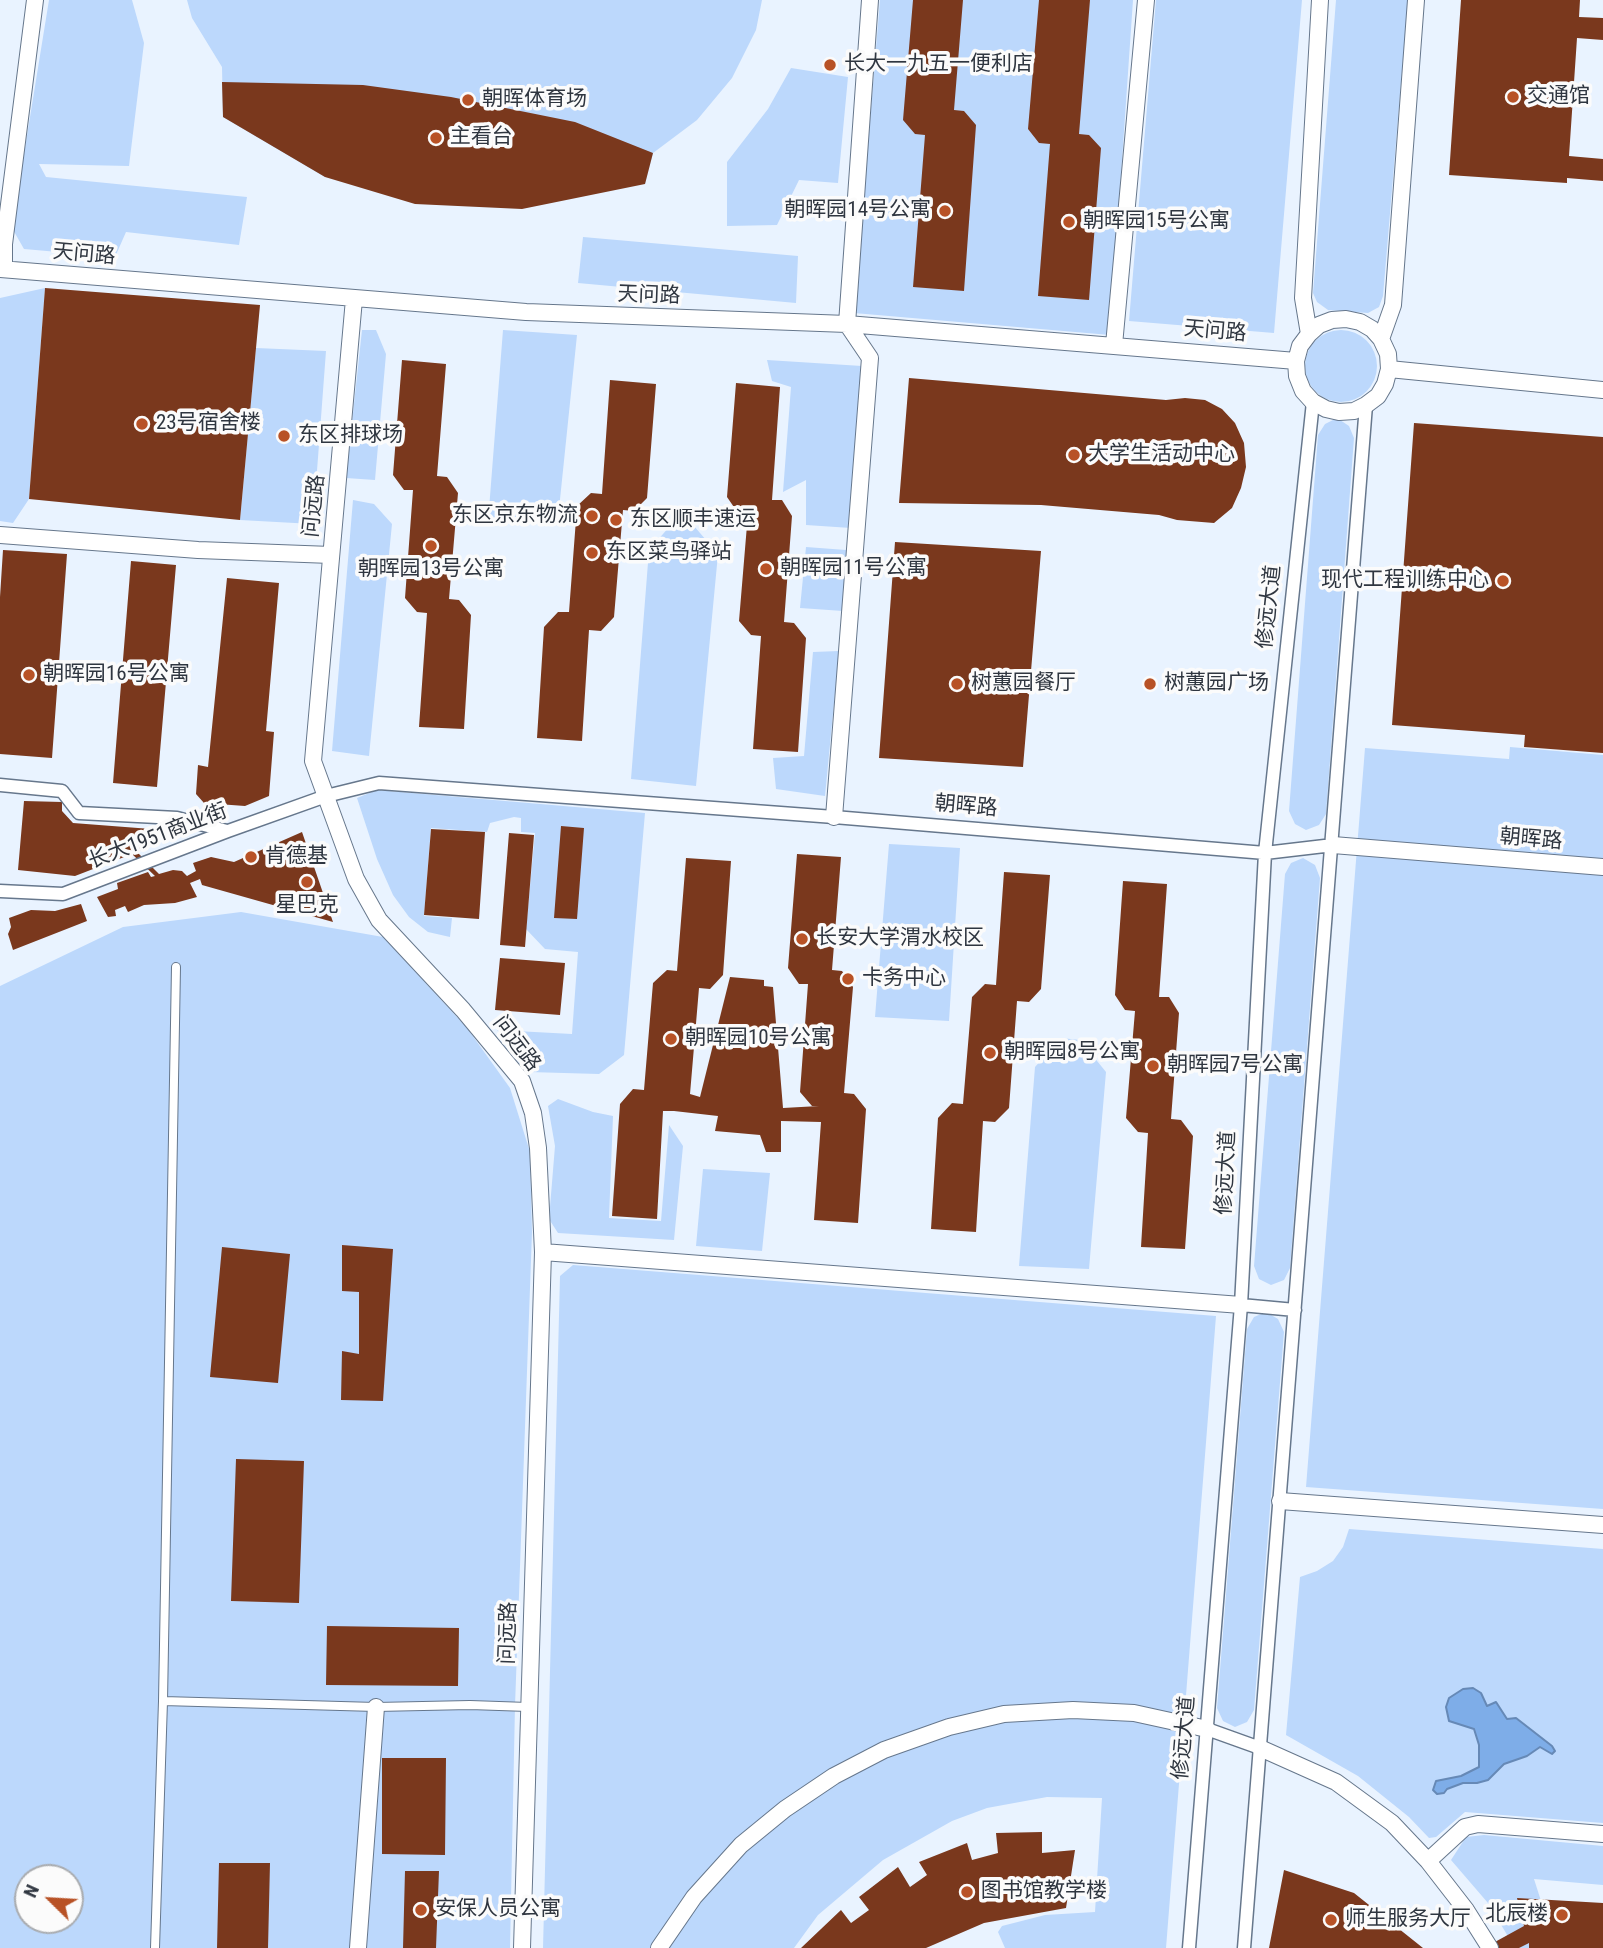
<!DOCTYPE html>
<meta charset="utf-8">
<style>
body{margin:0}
#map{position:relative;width:1603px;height:1948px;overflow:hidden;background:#fbfbfb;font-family:"Roboto Condensed",sans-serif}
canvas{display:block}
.north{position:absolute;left:14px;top:1864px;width:70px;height:70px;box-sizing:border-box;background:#fbfbfb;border:2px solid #a9acb0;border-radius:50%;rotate:294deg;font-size:19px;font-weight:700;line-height:28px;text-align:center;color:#2f3640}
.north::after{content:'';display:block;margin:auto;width:24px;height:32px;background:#b85226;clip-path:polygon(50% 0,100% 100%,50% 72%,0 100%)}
</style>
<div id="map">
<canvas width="1603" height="1948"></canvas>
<div class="north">N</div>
</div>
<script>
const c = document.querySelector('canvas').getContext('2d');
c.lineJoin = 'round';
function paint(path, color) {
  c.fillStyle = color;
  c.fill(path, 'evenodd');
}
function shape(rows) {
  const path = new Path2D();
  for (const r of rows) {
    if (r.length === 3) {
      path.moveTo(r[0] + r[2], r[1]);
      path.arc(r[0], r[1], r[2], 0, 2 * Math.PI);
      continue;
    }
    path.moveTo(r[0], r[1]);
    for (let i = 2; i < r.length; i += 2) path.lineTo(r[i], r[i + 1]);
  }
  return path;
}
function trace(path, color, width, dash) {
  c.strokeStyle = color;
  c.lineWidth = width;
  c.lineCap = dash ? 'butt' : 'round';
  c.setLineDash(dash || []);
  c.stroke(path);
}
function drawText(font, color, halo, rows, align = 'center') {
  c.font = font + ' "Roboto Condensed","Noto Sans SC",sans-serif';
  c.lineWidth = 7;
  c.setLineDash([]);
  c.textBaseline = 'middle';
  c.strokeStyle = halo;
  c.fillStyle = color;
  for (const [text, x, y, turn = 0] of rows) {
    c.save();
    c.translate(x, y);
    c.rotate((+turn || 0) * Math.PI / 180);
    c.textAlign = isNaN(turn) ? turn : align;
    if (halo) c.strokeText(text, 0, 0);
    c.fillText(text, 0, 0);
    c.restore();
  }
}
const built = shape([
 [0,0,1603,0,1603,1948,0,1948],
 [28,1878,70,1878,70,1920,28,1920]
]);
const green = shape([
 [49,0,132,0,144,43,129,166,39,164,46,177,247,197,239,245,126,232,115,257,24,249,12,228],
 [187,0,762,0,756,30,732,78,697,120,653,153,645,184,325,177,223,117,222,67,192,18],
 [880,0,1133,0,1110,335,854,313],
 [1156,0,1302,0,1274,333,1129,321],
 [1336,0,1408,0,1383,296,1379,307,1368,313,1328,310,1317,302,1313,293],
 [791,68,848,77,838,183,799,180,777,225,727,226,727,162,768,109],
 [583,237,798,256,796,303,578,283],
 [45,288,29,499,13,523,0,521,0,298],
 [1341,366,36],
 [362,330,376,330,386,354,375,480,346,478],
 [503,330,577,335,559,509,488,522],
 [256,348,326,351,313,524,240,520],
 [767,360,862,366,851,528,806,525,806,480,783,492,791,387,772,381],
 [1337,418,1349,426,1354,438,1326,814,1319,825,1306,830,1295,824,1289,811,1318,435,1325,424],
 [353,500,374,504,392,524,369,756,332,751],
 [670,526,694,526,718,554,696,786,631,779,649,550],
 [806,547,846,550,843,611,800,608],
 [839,651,825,796,776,789,773,758,804,756,813,652],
 [1510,747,1603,755,1603,1509,1306,1487,1365,748,1509,759],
 [377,790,645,813,624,1055,599,1074,529,1072,497,1030,572,1034,578,952,545,949,526,929,535,833,521,832,521,818,514,817,490,823,487,832,431,828,424,916,452,918,450,937,428,932,409,917,393,895,377,859,357,798],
 [889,844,960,848,949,1021,875,1017],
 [1303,858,1315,865,1320,878,1290,1268,1284,1280,1271,1285,1259,1279,1254,1266,1285,874,1291,863],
 [241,912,383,937,467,1028,510,1088,530,1152,532,1232,515,1706,510,1948,0,1948,0,986,123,927],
 [28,1878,70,1878,70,1920,28,1920],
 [1061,1038,1080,1040,1106,1072,1089,1269,1019,1266,1035,1067],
 [558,1099,593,1112,613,1116,609,1218,661,1221,669,1125,683,1146,674,1240,558,1233,549,1219,555,1146,548,1106],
 [703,1169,770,1173,762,1251,696,1246],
 [573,1265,1216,1316,1166,1948,1005,1948,998,1932,1002,1926,1045,1915,1095,1912,1102,1798,1047,1797,987,1808,952,1821,883,1860,818,1915,794,1948,543,1948,560,1276],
 [1266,1312,1278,1319,1284,1332,1254,1710,1247,1722,1235,1727,1223,1721,1217,1708,1247,1329,1254,1317],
 [1349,1529,1603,1549,1603,1823,1465,1812,1436,1837,1429,1838,1409,1817,1358,1776,1286,1735,1300,1577,1317,1571,1333,1561,1343,1547],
 [1484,1835,1603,1846,1603,1885,1534,1879,1556,1948,1515,1948,1488,1903,1451,1860,1466,1837]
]);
const water = shape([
 [1473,1688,1481,1693,1487,1706,1496,1702,1507,1719,1516,1718,1552,1746,1555,1751,1552,1754,1540,1747,1527,1756,1504,1764,1488,1780,1477,1783,1463,1783,1447,1789,1444,1793,1437,1794,1433,1790,1436,1781,1461,1776,1479,1767,1479,1745,1474,1729,1449,1721,1446,1707,1449,1698,1463,1689,1473,1688]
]);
const building = shape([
 [913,0,963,0,954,110,964,111,976,125,964,291,913,287,925,135,915,134,903,120],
 [1039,0,1090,0,1079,134,1089,135,1101,148,1089,300,1038,296,1050,144,1039,143,1028,129],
 [1461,0,1580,0,1579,17,1603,18,1603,40,1577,38,1569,156,1603,159,1603,181,1567,178,1567,183,1449,175],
 [222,82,363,85,451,97,575,122,653,153,645,184,522,209,415,204,325,177,223,117],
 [45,288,260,305,240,520,29,499],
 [402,360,446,364,437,476,447,477,458,493,449,599,459,600,471,615,464,729,419,727,427,613,417,612,405,598,413,490,404,490,393,475],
 [909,378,1166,400,1185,398,1205,400,1222,409,1235,423,1244,443,1246,467,1241,488,1232,508,1214,523,1177,520,1159,515,1041,505,899,503],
 [610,380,656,384,647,498,634,511,623,510,614,617,601,631,589,630,582,741,537,738,544,627,558,612,569,612,577,506,591,493,602,494],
 [736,383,780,387,772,500,782,500,792,516,784,622,794,623,806,638,798,752,753,749,761,636,751,635,739,621,748,513,738,513,727,497],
 [1414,423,1603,437,1603,753,1524,747,1525,735,1392,725],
 [895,542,1041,551,1023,767,879,758],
 [3,550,67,554,52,758,0,754,0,597],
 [131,561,176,565,157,787,113,783],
 [227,578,279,583,266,731,274,732,269,796,245,806,204,803,196,794,198,765,208,767],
 [24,801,62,802,62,811,73,823,151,829,155,835,154,843,137,852,159,874,173,870,182,871,187,876,196,871,193,863,211,857,234,862,302,832,333,922,202,885,200,879,190,883,197,897,175,903,144,905,128,912,125,906,115,910,116,916,108,917,97,897,118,889,117,883,148,872,151,877,155,876,132,854,75,876,18,870],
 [561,826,584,828,577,919,554,918],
 [431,829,485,832,479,919,424,915],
 [509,833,534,835,525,947,500,945],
 [797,854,841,857,832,970,842,971,853,987,844,1093,854,1094,866,1109,858,1223,814,1220,821,1122,781,1121,781,1152,766,1152,760,1135,715,1131,718,1116,674,1111,663,1111,657,1219,612,1216,620,1104,633,1089,644,1090,653,983,667,970,677,971,686,858,731,861,723,975,710,989,699,988,690,1094,700,1097,730,977,764,980,764,986,773,987,783,1108,819,1106,812,1106,800,1092,808,984,799,984,788,968],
 [1004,872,1050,875,1041,989,1029,1002,1017,1001,1009,1108,995,1122,983,1121,976,1232,931,1229,938,1118,952,1103,963,1104,972,997,985,984,996,985],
 [1123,881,1167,884,1159,997,1169,997,1179,1013,1171,1119,1181,1120,1193,1136,1185,1249,1141,1247,1148,1133,1138,1132,1126,1118,1135,1011,1125,1010,1115,995],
 [81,904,87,921,13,950,8,934,11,927,9,918,31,910,55,911],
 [500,958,565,963,560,1015,495,1010],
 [342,1245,393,1249,383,1401,341,1400,342,1351,359,1354,359,1292,342,1291],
 [222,1247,290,1254,278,1383,210,1377],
 [236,1459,304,1461,299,1603,231,1601],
 [327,1626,459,1628,458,1686,326,1685],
 [382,1758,446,1758,445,1855,382,1854],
 [1042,1832,1042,1853,1075,1850,1066,1908,984,1923,926,1948,801,1948,841,1910,851,1923,869,1910,859,1897,898,1867,910,1887,927,1875,919,1862,967,1843,972,1860,998,1853,996,1833],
 [219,1863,270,1863,268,1948,217,1948],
 [1284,1870,1354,1893,1423,1948,1269,1948],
 [405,1871,439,1871,436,1948,403,1948],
 [1517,1898,1603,1903,1603,1948,1529,1948,1529,1943,1519,1948,1484,1948,1524,1926]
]);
const service = shape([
 [163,1701,376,1707,470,1705,528,1707],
 [155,1948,163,1701,176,967]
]);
const pedestrian = shape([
 [0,785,62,791,79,813,177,818,227,831],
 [0,891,63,894,228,831,326,796,379,783,834,817,1265,853,1333,845],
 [1241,1305,1295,1310],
 [1207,1729,1260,1748],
 [1189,1948,1241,1305,1265,853,1313,402],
 [1244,1948,1366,405]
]);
const minor = shape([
 [0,269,526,312,847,324,1296,361],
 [4,269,4,244,35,0],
 [354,299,313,761,356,879,379,920,463,1010,522,1081,533,1113,538,1148,543,1252,522,1948],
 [1309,334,1303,298,1320,0],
 [1381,339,1372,329,1360,322,1346,319,1332,320,1319,325,1309,334,1300,346,1296,361,1297,376,1303,391,1313,402,1326,409,1339,412,1354,411,1366,405,1378,396,1385,384,1389,369,1388,354,1381,339,1393,305,1416,0],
 [1114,345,1146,0],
 [1389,369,1603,390],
 [0,535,198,550,331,555],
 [834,817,870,358,847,324,870,0],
 [1333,845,1603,867],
 [543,1252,1241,1305],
 [1280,1501,1603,1525],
 [1260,1748,1336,1782,1392,1823,1428,1861,1466,1910,1490,1948],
 [1428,1861,1465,1827,1478,1824,1603,1834],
 [358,1948,376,1707],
 [659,1948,694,1897,741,1845,785,1809,834,1776,884,1750,949,1727,1004,1714,1073,1710,1134,1713,1207,1729]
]);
const markers = [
 [830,65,7,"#b85226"],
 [1513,97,7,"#b85226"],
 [468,100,7,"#b85226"],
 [436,138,7,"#b85226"],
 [945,211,7,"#b85226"],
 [1069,222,7,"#b85226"],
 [142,424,7,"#b85226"],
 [284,436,7,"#b85226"],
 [1074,455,7,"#b85226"],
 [592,516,7,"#b85226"],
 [616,520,7,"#b85226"],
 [431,546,7,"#b85226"],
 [592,553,7,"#b85226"],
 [766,569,7,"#b85226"],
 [1503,581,7,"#b85226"],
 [29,675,7,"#b85226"],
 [957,684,7,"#b85226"],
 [1150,684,7,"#b85226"],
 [251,857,7,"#b85226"],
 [307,882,7,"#b85226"],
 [802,939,7,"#b85226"],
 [848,979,7,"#b85226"],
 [671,1039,7,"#b85226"],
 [990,1053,7,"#b85226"],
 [1153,1066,7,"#b85226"],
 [967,1892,7,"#b85226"],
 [421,1910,7,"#b85226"],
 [1562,1915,7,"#b85226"],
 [1331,1920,7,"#b85226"]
];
const poiNames = [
 ["长大一九五一便利店",844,65],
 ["交通馆",1527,97],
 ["朝晖体育场",482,100],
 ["主看台",450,138],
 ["朝晖园14号公寓",931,211,"right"],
 ["朝晖园15号公寓",1083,222],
 ["23号宿舍楼",156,424],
 ["东区排球场",298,436],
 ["大学生活动中心",1088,455],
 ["东区京东物流",578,516,"right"],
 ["东区顺丰速运",630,520],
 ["东区菜鸟驿站",606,553],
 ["朝晖园11号公寓",780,569],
 ["朝晖园13号公寓",431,570,"center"],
 ["现代工程训练中心",1489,581,"right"],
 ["朝晖园16号公寓",43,675],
 ["树蕙园餐厅",971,684],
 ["树蕙园广场",1164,684],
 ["肯德基",265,857],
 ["星巴克",307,906,"center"],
 ["长安大学渭水校区",816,939],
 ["卡务中心",862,979],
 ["朝晖园10号公寓",685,1039],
 ["朝晖园8号公寓",1004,1053],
 ["朝晖园7号公寓",1167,1066],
 ["图书馆教学楼",981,1892],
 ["安保人员公寓",435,1910],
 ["北辰楼",1548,1915,"right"],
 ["师生服务大厅",1345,1920]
];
const streetNames = [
 ["天问路",84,255,5],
 ["天问路",649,296,2],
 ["天问路",1215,332,5],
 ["问远路",315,506,-84],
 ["修远大道",1270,607,-84],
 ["朝晖路",966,807,5],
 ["长大1951商业街",158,837,-21],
 ["朝晖路",1531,840,5],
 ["问远路",516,1044,53],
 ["修远大道",1227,1173,-87],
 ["问远路",509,1633,-88],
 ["修远大道",1185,1738,-85]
];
paint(built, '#e9f3ff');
paint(green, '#bcd8fc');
paint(water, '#7eade8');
trace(water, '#6689b6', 2);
paint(building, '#7a381d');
trace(service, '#66778c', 10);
trace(pedestrian, '#66778c', 15);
trace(minor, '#66778c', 18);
trace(service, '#fff', 8);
trace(pedestrian, '#fff', 12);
trace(minor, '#fff', 16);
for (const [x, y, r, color] of markers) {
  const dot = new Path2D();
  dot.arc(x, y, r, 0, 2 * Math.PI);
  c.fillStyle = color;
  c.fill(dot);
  trace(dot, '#fbfbfb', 2.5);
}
drawText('21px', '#2f3640', '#fbfbfb', poiNames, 'left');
drawText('21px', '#2f3640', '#fbfbfb', streetNames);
</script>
